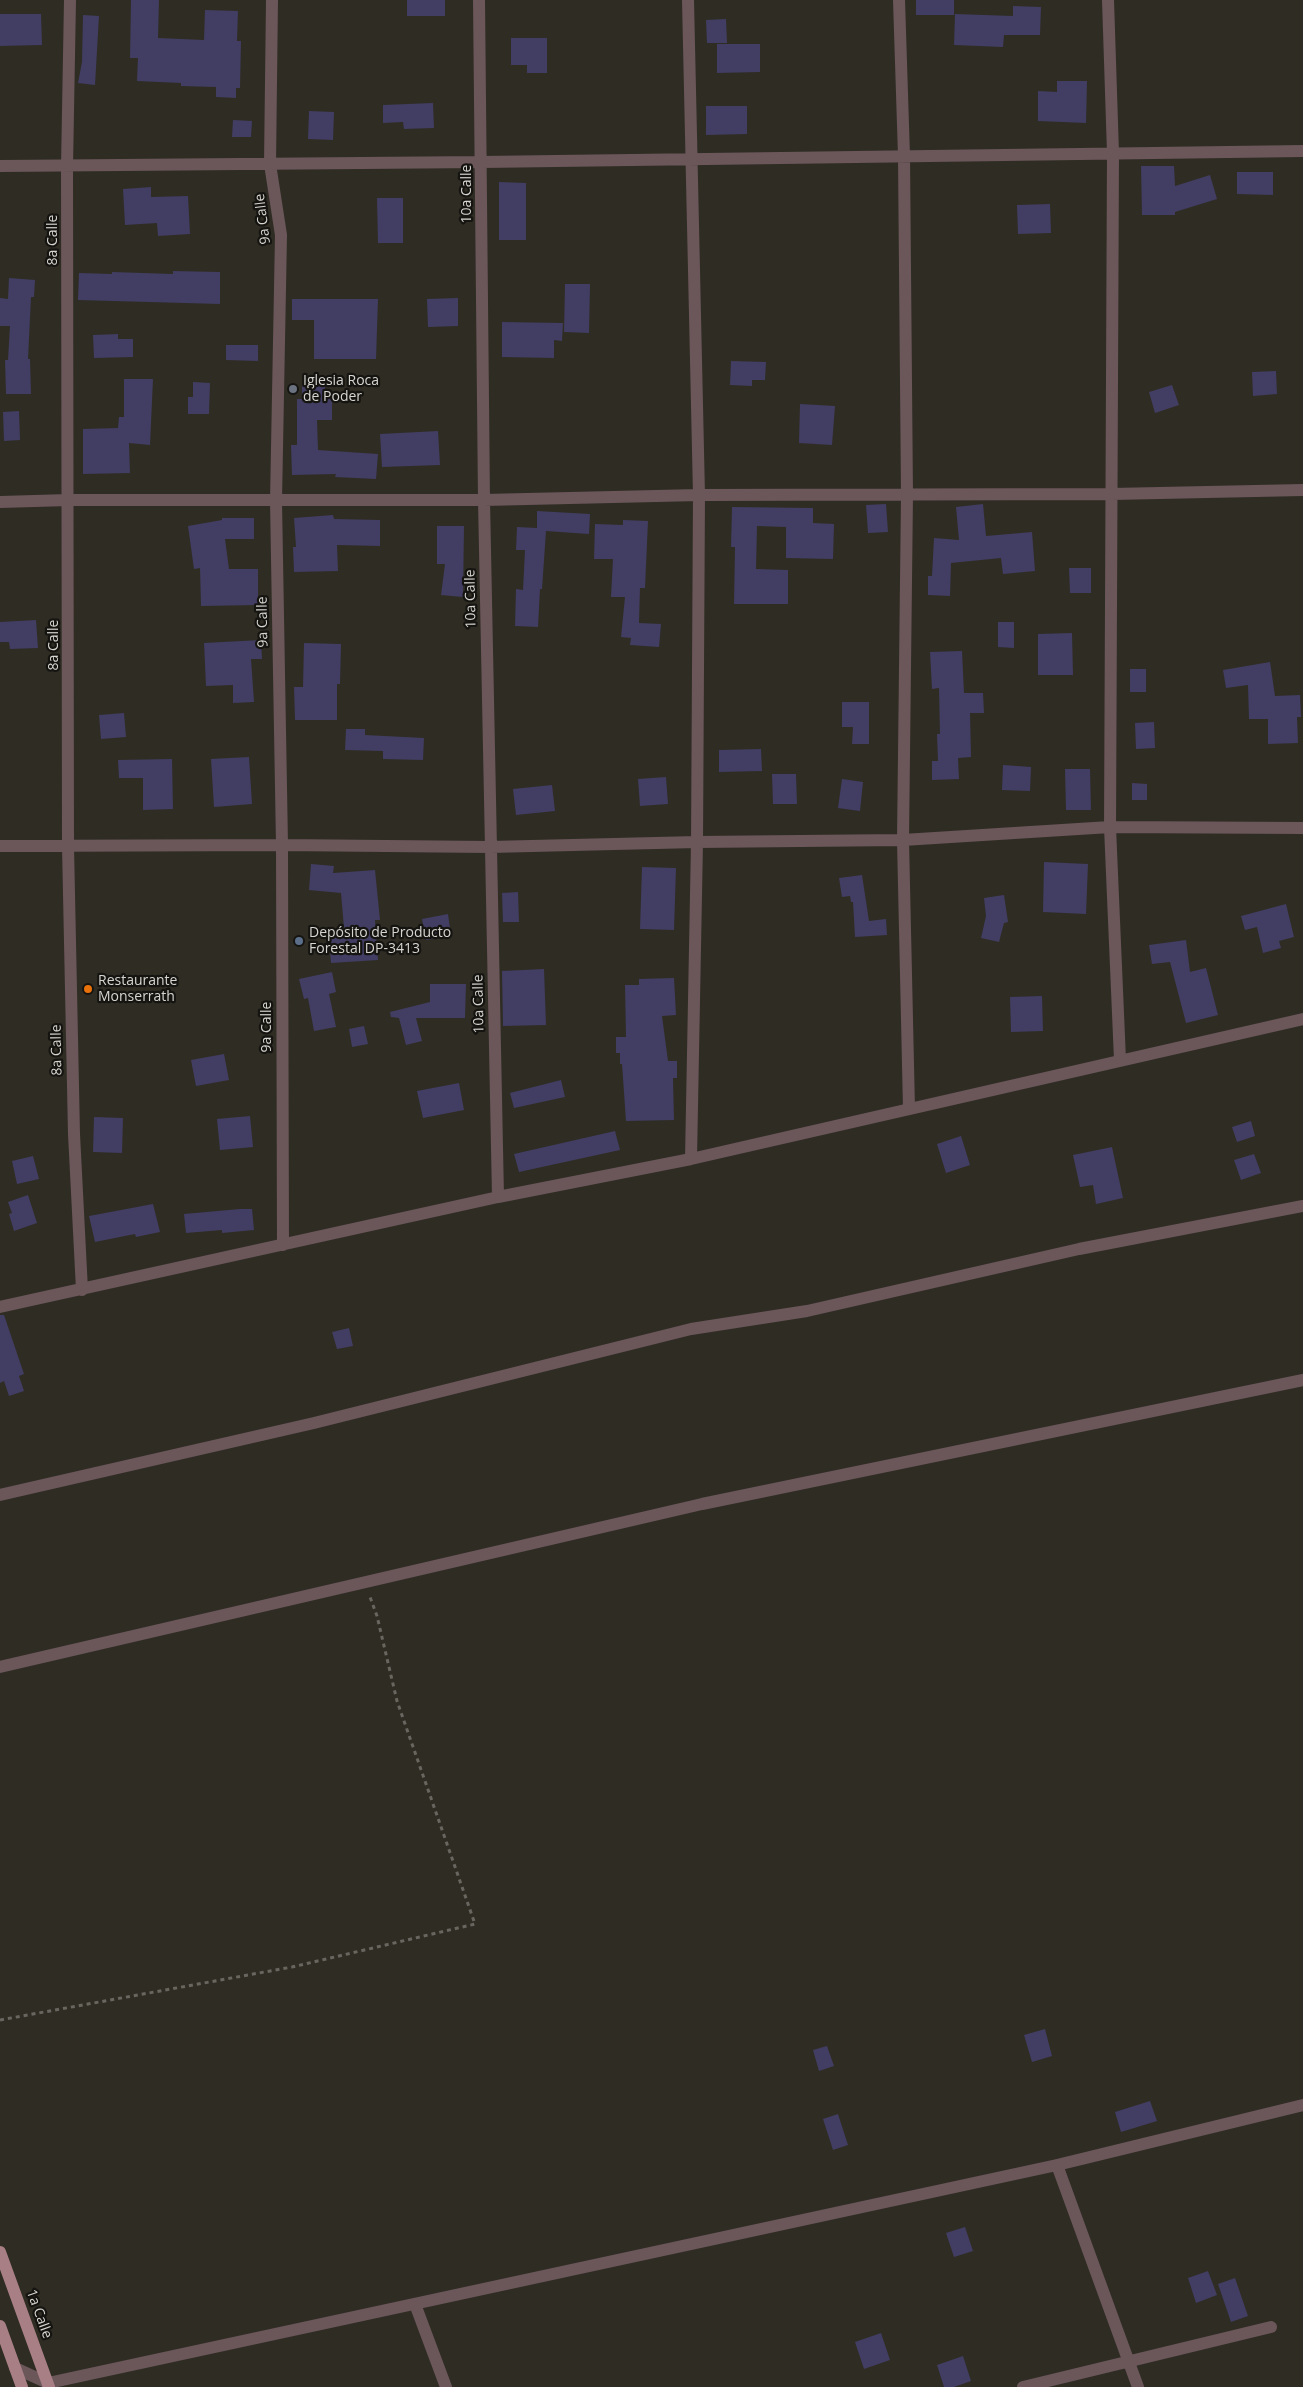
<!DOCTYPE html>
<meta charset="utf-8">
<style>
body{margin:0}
canvas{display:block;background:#2e2c23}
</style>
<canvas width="1303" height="2387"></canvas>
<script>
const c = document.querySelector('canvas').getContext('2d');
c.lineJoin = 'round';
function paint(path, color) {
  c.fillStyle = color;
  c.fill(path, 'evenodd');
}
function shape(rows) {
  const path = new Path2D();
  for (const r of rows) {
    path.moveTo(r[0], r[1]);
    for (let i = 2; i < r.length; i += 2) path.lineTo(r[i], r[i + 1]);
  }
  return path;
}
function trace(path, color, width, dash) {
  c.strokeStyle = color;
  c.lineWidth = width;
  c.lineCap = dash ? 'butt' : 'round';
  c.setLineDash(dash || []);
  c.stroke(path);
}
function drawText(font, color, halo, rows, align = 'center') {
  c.font = font + ' "Open Sans",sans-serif';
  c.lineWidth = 4.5;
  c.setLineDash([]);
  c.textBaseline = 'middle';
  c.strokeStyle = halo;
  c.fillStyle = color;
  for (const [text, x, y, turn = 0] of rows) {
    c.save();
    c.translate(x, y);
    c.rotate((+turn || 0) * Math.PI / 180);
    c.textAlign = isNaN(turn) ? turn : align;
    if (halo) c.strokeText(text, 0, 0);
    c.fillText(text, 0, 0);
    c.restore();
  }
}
const building = shape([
 [131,0,159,0,158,38,204,40,205,10,238,11,237,41,241,41,240,88,236,88,236,98,216,97,216,87,181,86,181,83,137,81,138,58,130,58],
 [407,0,445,0,445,16,407,16],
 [916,0,954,0,954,15,916,15],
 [1013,6,1041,7,1040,35,1004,35,1003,47,954,45,955,14,1013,16],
 [0,14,41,14,42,45,0,46],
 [83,15,99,16,95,85,78,83,82,62],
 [726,19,727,43,707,43,706,20],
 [511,38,547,38,547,73,527,73,527,65,511,65],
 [717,44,760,44,760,72,717,73],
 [1057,81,1087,81,1086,123,1038,121,1038,91,1057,92],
 [433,103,434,128,404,129,403,122,383,123,383,105],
 [706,106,747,106,747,134,706,135],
 [309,111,334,112,333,140,308,139],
 [233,120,252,121,251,137,232,137],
 [1141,166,1174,166,1175,186,1210,175,1217,199,1175,212,1175,215,1142,215],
 [1237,172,1273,172,1273,195,1237,194],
 [499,182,526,183,526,240,499,240],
 [151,187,151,197,188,196,190,234,158,236,157,223,125,225,123,189],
 [377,198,403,198,403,243,378,243],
 [1050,204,1051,233,1018,234,1017,205],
 [173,271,220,272,220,304,78,300,79,273,112,274,112,272,173,274],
 [9,278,35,280,34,297,31,297,28,359,30,359,31,394,6,394,5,360,8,360,10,326,0,326,0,298,8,299],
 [565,284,590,284,589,333,564,332],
 [458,298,458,326,428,327,427,299],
 [292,299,378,299,376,359,314,359,314,320,292,320],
 [502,322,563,323,562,341,554,340,554,358,502,357],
 [118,334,118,339,133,339,133,357,94,358,93,335],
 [226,345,258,345,258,361,226,360],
 [731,361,766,362,765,380,752,380,752,386,730,385],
 [1276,371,1277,394,1253,396,1252,372],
 [124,379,153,379,150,445,129,443,130,473,83,474,83,429,118,428,119,417,124,417],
 [193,382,210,383,209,414,188,414,188,397,193,397],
 [302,385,325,385,325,398,332,397,332,420,317,420,318,450,378,454,376,479,335,477,336,474,292,475,291,445,297,445,297,399,302,399],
 [1172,385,1179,405,1155,413,1149,392],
 [800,404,835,406,832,445,799,443],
 [19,411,20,440,4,441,3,412],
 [438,431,440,465,382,467,380,434],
 [886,504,888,532,868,533,866,505],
 [983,504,986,536,1032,532,1035,571,1003,574,1001,558,951,563,950,596,928,595,928,576,932,576,934,538,959,540,956,507],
 [732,507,813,508,813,523,834,524,833,559,786,558,786,527,757,526,756,569,788,570,788,604,734,604,735,547,731,547],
 [537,511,590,514,589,534,546,531,542,589,540,589,538,627,515,626,516,589,523,590,525,550,516,550,517,527,537,528],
 [333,515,334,519,380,520,380,546,337,545,338,571,294,572,293,547,296,547,294,518],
 [222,518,254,518,254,539,225,539,229,569,258,569,258,605,201,606,200,568,194,569,188,526,222,520],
 [623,520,648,521,645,588,640,588,639,623,661,624,659,647,630,645,631,638,621,637,625,597,611,597,613,559,594,559,595,524,623,525],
 [437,526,464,526,463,597,441,595,445,564,437,564],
 [1069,568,1091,568,1091,593,1070,593],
 [36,620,38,648,10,649,9,642,0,642,0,622],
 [998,622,1014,622,1014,648,998,647],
 [1072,633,1073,675,1038,675,1038,634],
 [261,640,262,659,251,659,254,702,233,703,233,685,206,686,204,643],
 [304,643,341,644,340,684,337,684,337,720,295,720,294,687,303,687],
 [962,651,964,693,983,693,984,713,970,713,971,757,958,758,959,779,932,780,932,761,938,761,937,734,940,734,939,688,932,689,930,652],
 [1270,662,1275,696,1300,695,1301,717,1297,717,1298,743,1268,744,1268,719,1249,719,1248,685,1226,688,1223,670],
 [1130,669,1146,669,1146,692,1130,692],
 [842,702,869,702,869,744,852,744,853,727,842,727],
 [124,713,126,737,101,739,99,715],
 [1154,722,1155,748,1136,749,1135,723],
 [346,729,365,729,365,735,424,738,423,760,383,759,383,751,345,750],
 [761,749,762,771,719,772,719,750],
 [249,757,252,804,214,807,211,759],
 [172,759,173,809,143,810,143,778,119,778,118,760],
 [1003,765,1031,767,1030,791,1002,790],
 [1065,769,1090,769,1091,810,1066,810],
 [772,774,796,774,797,804,773,804],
 [666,777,668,804,640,806,638,779],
 [842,779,863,782,860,811,838,808],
 [1132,783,1147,784,1147,800,1132,800],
 [552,785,555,811,516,815,513,789],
 [1044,862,1088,864,1086,914,1043,912],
 [311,864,334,866,333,873,375,870,380,920,375,920,378,960,331,963,328,929,344,928,341,893,309,890],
 [642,867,676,868,674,930,640,929],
 [862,875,869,921,886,919,887,935,855,937,853,902,851,902,850,896,842,897,839,878],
 [518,892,519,922,503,922,502,893],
 [1004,895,1008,922,1004,923,999,942,981,938,986,916,984,898],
 [1286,904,1294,937,1279,941,1281,948,1263,953,1257,927,1245,930,1241,916],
 [448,914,451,936,426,940,422,919],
 [1186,940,1190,972,1206,968,1218,1015,1186,1023,1170,962,1152,964,1149,945],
 [544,969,546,1025,503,1026,502,971],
 [332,972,336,992,329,994,336,1027,314,1031,308,998,304,999,299,979],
 [674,978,676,1015,662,1016,668,1061,677,1061,677,1078,673,1078,674,1120,626,1121,622,1064,620,1064,620,1053,616,1053,616,1037,626,1037,625,985,639,985,639,979],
 [430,984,466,984,465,1018,416,1018,422,1041,406,1045,399,1018,391,1017,390,1012,430,1002],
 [1042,996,1043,1031,1011,1032,1010,997],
 [364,1026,368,1044,352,1047,349,1029],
 [224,1054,229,1080,196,1086,191,1060],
 [561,1080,565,1097,514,1108,510,1093],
 [459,1083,464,1110,423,1118,417,1091],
 [250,1116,253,1147,220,1150,217,1119],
 [94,1117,123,1118,122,1153,93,1152],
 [1251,1121,1255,1136,1237,1142,1232,1127],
 [615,1131,620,1150,519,1172,514,1154],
 [961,1136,970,1165,946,1173,937,1144],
 [1112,1147,1123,1198,1096,1204,1093,1185,1080,1187,1073,1155],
 [1254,1154,1261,1173,1241,1180,1234,1160],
 [33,1156,39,1179,17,1184,12,1161],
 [28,1195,37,1223,14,1231,9,1214,12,1213,8,1202],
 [153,1204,160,1232,136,1237,135,1234,95,1242,89,1216],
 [240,1209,252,1209,254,1230,222,1233,222,1230,186,1233,184,1214],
 [0,1315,4,1315,24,1374,19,1376,24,1391,9,1396,4,1381,0,1383],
 [349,1328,353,1346,337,1349,332,1332],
 [1045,2029,1052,2056,1032,2062,1024,2035],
 [827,2046,834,2066,819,2071,813,2050],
 [1150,2101,1157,2121,1121,2132,1115,2112],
 [838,2114,848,2145,833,2150,823,2119],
 [965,2227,973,2251,954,2257,946,2233],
 [1208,2271,1217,2295,1196,2303,1188,2278],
 [1235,2278,1248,2316,1231,2322,1218,2284],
 [881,2333,890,2360,864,2369,855,2342],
 [963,2356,971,2381,954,2387,944,2387,937,2365]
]);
const path = shape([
 [0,2020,292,1967,475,1924,397,1701,377,1616,370,1597]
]);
const minor = shape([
 [70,0,67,167,68,846,74,1134,82,1290],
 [272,0,270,164,281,235,276,501,282,845,283,1245],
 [479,0,484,500,498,1197],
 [688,0,699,495,697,842,691,1159],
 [899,0,904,156,907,495,903,840,909,1109],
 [1108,0,1113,153,1110,827,1120,1060],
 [0,166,482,162,1303,151],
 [0,502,69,500,484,500,699,495,1112,494,1303,490],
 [0,846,282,845,490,847,697,842,903,840,1110,827,1303,828],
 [0,1307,498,1197,691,1159,1303,1019],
 [0,1495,314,1423,691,1329,807,1311,1079,1249,1303,1206],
 [0,1667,702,1504,1303,1380],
 [1057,2165,1138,2387],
 [415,2304,446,2387],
 [15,2368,48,2383,1057,2165,1303,2105],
 [1023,2387,1271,2327]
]);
const major = shape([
 [0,2252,49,2387],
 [0,2326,22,2387]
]);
const markers = [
 [293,389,5,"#6b7280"],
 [299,941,5,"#5c6f8a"],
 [88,989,5,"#e8710a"]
];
const streetNames = [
 ["10a Calle",467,194,-90],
 ["9a Calle",263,219,-97],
 ["8a Calle",53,240,-90],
 ["10a Calle",471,599,-91],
 ["9a Calle",263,622,-91],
 ["8a Calle",54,645,-90],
 ["10a Calle",479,1004,-91],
 ["9a Calle",267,1027,-90],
 ["8a Calle",57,1050,-91],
 ["1a Calle",39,2314,70]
];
const poiNames = [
 ["Iglesia Roca",303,381],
 ["de Poder",303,397],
 ["Depósito de Producto",309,933],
 ["Forestal DP-3413",309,949],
 ["Restaurante",98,981],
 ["Monserrath",98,997]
];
paint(building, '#423d62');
trace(path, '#68665f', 3, [4, 4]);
trace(minor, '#6b565a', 12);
trace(major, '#a97f86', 12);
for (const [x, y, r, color] of markers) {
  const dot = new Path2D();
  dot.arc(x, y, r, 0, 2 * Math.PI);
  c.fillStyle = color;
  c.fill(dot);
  trace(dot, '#151410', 2);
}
drawText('14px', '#d7d5d0', '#151410', streetNames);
drawText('14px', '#d7d5d0', '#151410', poiNames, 'left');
</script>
